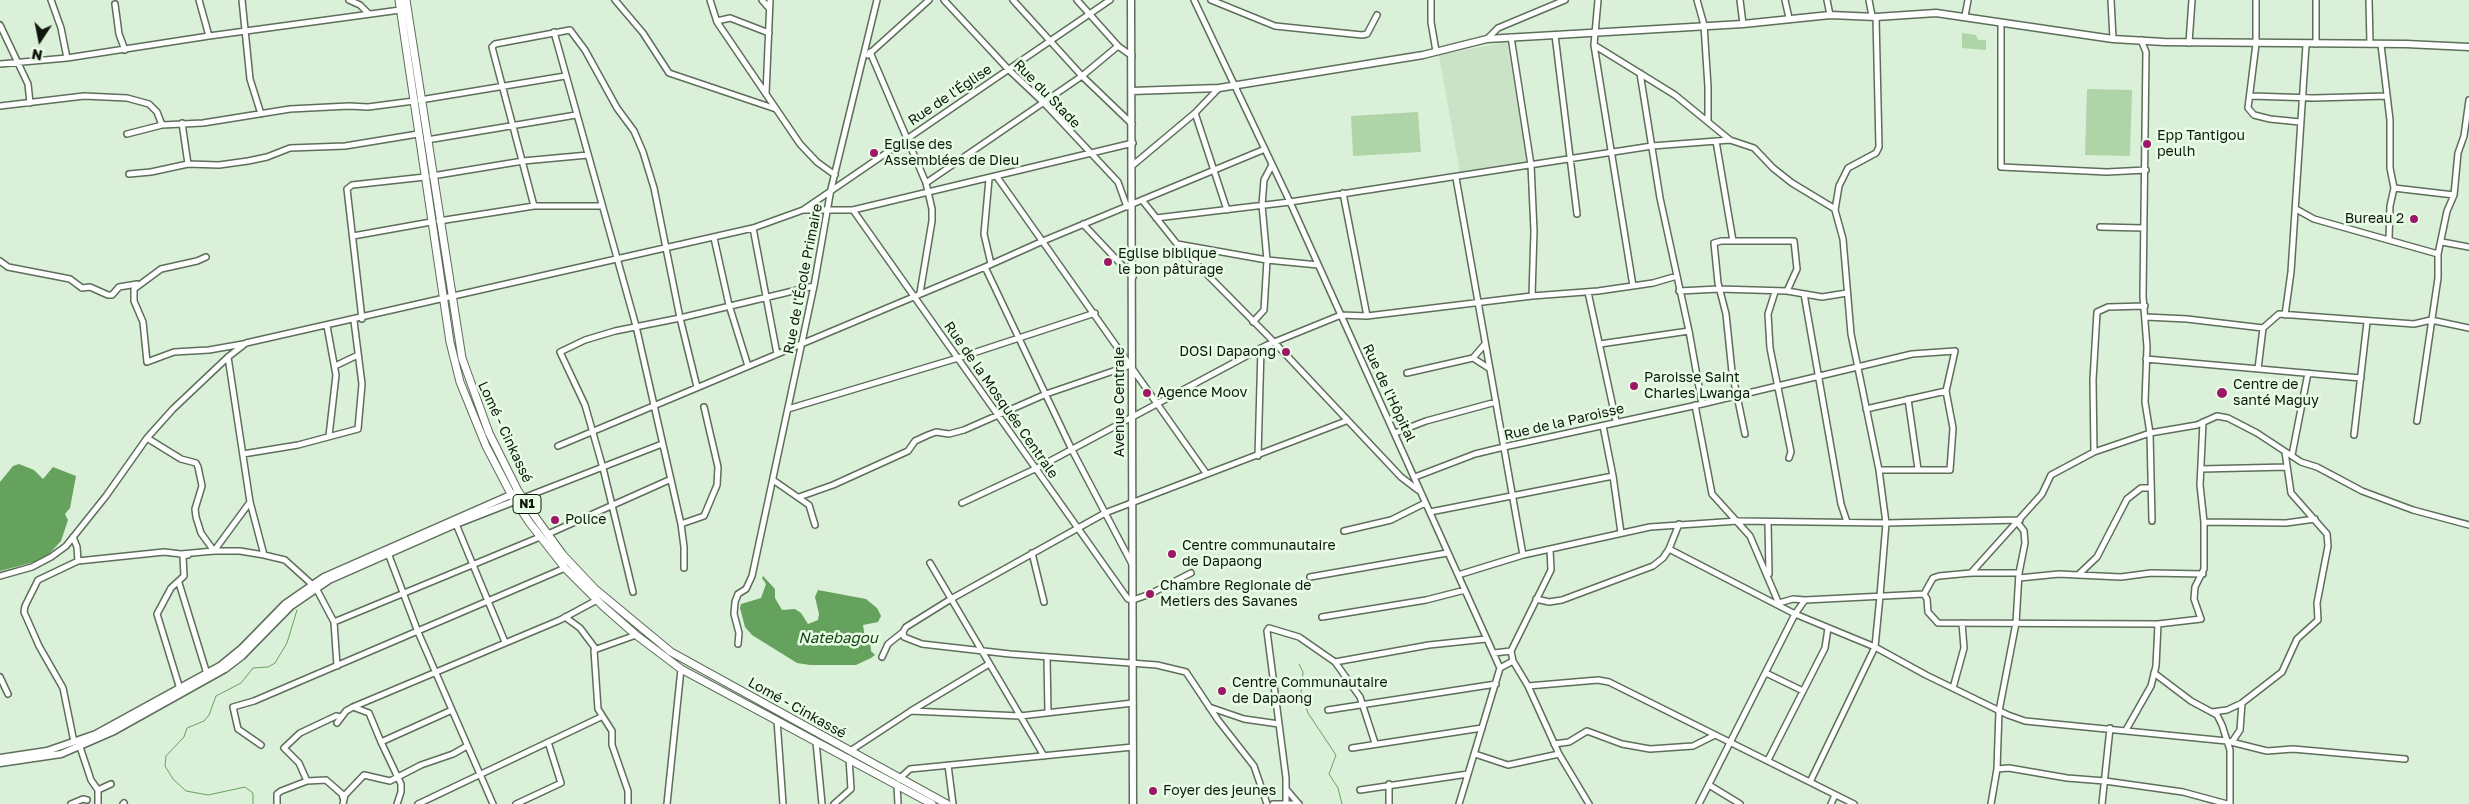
<!DOCTYPE html>
<meta charset="utf-8">
<style>
body{margin:0}
#map{position:relative;width:2469px;height:804px;overflow:hidden;background:#dbf0d8;font-family:"Golos Text",sans-serif}
canvas{display:block}
.north{position:absolute;left:15px;top:15px;width:50px;height:50px;-webkit-text-stroke:4px #e8fde5;paint-order:stroke;rotate:191deg;font-size:14px;font-weight:700;line-height:20px;text-align:center;color:#0f160e}
.north::after{content:'';display:block;margin:auto;width:18px;height:22px;background:#0f160e;clip-path:polygon(50% 0,100% 100%,50% 72%,0 100%)}
</style>
<div id="map">
<canvas width="2469" height="804"></canvas>
<div class="north">N</div>
</div>
<script>
const c = document.querySelector('canvas').getContext('2d');
c.lineJoin = 'round';
function paint(path, color) {
  c.fillStyle = color;
  c.fill(path, 'evenodd');
}
function shape(rows) {
  const path = new Path2D();
  for (const r of rows) {
    path.moveTo(r[0], r[1]);
    for (let i = 2; i < r.length; i += 2) path.lineTo(r[i], r[i + 1]);
  }
  return path;
}
function trace(path, color, width, dash) {
  c.strokeStyle = color;
  c.lineWidth = width;
  c.lineCap = dash ? 'butt' : 'round';
  c.setLineDash(dash || []);
  c.stroke(path);
}
function drawText(font, color, halo, rows, align = 'center') {
  c.font = font + ' "Golos Text",sans-serif';
  c.lineWidth = 5;
  c.setLineDash([]);
  c.textBaseline = 'middle';
  c.strokeStyle = halo;
  c.fillStyle = color;
  for (const [text, x, y, turn = 0] of rows) {
    c.save();
    c.translate(x, y);
    c.rotate((+turn || 0) * Math.PI / 180);
    c.textAlign = isNaN(turn) ? turn : align;
    if (halo) c.strokeText(text, 0, 0);
    c.fillText(text, 0, 0);
    c.restore();
  }
}
const built = shape([
 [1507,42,1527,164,1460,173,1439,55]
]);
const green = shape([
 [1962,33,1976,35,1978,40,1986,40,1986,50,1962,48],
 [2087,89,2132,90,2130,156,2085,155],
 [1418,112,1421,152,1353,156,1351,116]
]);
const water = shape([
 [19,464,34,470,43,479,53,467,76,476,70,508,65,514,68,520,61,541,50,553,42,560,0,571,0,482,13,466],
 [763,576,775,589,775,598,782,610,795,609,801,613,808,624,818,620,819,614,815,597,818,590,866,599,877,608,881,616,878,622,863,625,865,638,870,641,871,651,875,655,871,658,856,665,810,665,797,663,752,635,745,627,740,608,741,604,761,598,766,584,762,578]
]);
const stream = shape([
 [1299,664,1303,672,1301,692,1308,713,1336,755,1329,774,1338,788,1342,804],
 [253,804,253,793,245,787,208,795,186,791,173,779,165,766,166,756,184,737,187,728,204,721,209,715,216,696,241,683,253,668,268,667,275,663,287,643,297,610]
]);
const minor = shape([
 [51,0,61,28,67,58],
 [199,0,209,36],
 [242,0,250,79,261,114],
 [349,0,360,5,369,14],
 [615,0,643,33,669,73,776,109],
 [710,0,717,22,800,144,817,162,835,175],
 [762,0,769,8],
 [944,0,1008,69,1044,103,1118,182,1127,207],
 [1013,0,1082,76,1132,124],
 [1077,0,1118,46,1132,56],
 [1194,0,1290,202,1500,668,1459,804],
 [1211,0,1275,26,1362,35,1367,34,1377,15],
 [1431,0,1431,22,1436,51],
 [1598,0,1594,45,1633,286],
 [1697,0,1704,25,1708,87,1708,120],
 [1740,0,1743,24],
 [1785,0,1789,18],
 [1827,0,1830,15],
 [1869,0,1872,16],
 [2111,0,2113,39],
 [2256,0,2256,44,2248,108,2254,115,2270,119,2300,122],
 [2369,0,2370,44],
 [115,4,119,34,125,50],
 [1965,16,1968,0],
 [717,21,730,18,769,33],
 [2001,23,2001,167,2107,172,2146,170],
 [0,25,28,84,30,103],
 [554,32,636,326,681,524,684,547,684,568],
 [1555,35,1577,214],
 [1511,37,1531,165,1534,231,1532,296],
 [1487,39,1498,28,1565,0],
 [2141,40,2146,52,2143,296,2147,347,2145,402,2150,433,2152,521],
 [2189,43,2192,0],
 [2316,44,2316,0],
 [1594,45,1675,95,1730,140,1754,148,1773,168,1792,183,1835,209],
 [2381,45,2390,120,2390,168,2394,188,2390,206,2389,240],
 [870,52,926,183,932,209,932,221,920,293],
 [868,55,929,0],
 [0,64,67,58,209,36,400,10],
 [1640,73,1660,198,1689,331,1702,404],
 [766,94,770,0],
 [2251,96,2314,98,2387,96],
 [420,100,565,76],
 [0,106,84,96,127,98,149,104,157,112,162,125],
 [1195,113,1227,210],
 [182,123,188,164],
 [127,134,162,125,203,123,290,109,349,106,368,107,414,101],
 [427,140,576,115],
 [1716,141,1733,241],
 [1133,165,1195,113,1219,88],
 [129,174,151,172,188,164,219,165,248,161,267,157,290,148,345,146,418,134],
 [432,176,523,161,588,155],
 [997,177,1206,473],
 [1456,178,1523,555],
 [989,179,984,234,991,264],
 [926,183,1082,76,1118,46],
 [2394,188,2454,195],
 [1343,193,1367,316],
 [1142,200,1177,244,1274,342,1401,477,1418,490],
 [534,206,492,47,495,44,570,30,585,50,617,108,634,131,643,152,654,188,680,318,697,387],
 [2296,209,2314,219,2438,254],
 [803,210,1110,0],
 [853,210,1128,599,1133,600,1150,594,1191,573],
 [1156,218,1290,202,1652,146,1730,140],
 [439,221,534,206,601,206],
 [1083,224,1133,277],
 [2100,227,2144,228],
 [753,228,777,354],
 [353,236,431,222],
 [714,238,729,305,748,366],
 [2442,242,2469,247],
 [1177,244,1267,260,1318,265],
 [206,257,197,261,161,269,134,289,134,301,143,322,147,362,174,352,209,350,243,344],
 [0,261,8,267,70,279,82,288,90,287,108,295,112,295,119,287,137,284],
 [985,267,1072,450,1132,564],
 [1679,291,1719,289,1787,291,1822,297,1847,293],
 [1588,292,1616,421],
 [1775,292,1768,314,1770,348,1791,452,1789,458],
 [1804,294,1841,504,1847,522],
 [2285,315,2291,272,2306,45],
 [2146,317,2187,319,2263,328],
 [362,319,347,189,352,185,425,177],
 [1253,322,1264,310,1267,260,1262,205,1264,180,1272,165],
 [327,326,336,375,329,436],
 [1600,344,1689,331],
 [228,357,250,502,264,555,285,560,316,588,334,622,337,666],
 [1473,358,1490,369],
 [2146,359,2361,378],
 [335,366,358,355],
 [2258,369,2263,328,2279,314,2414,324,2431,320,2469,328],
 [1407,373,1473,358,1485,344],
 [1908,399,1918,469],
 [1695,405,1712,494,1750,536,1779,604],
 [788,409,958,358,1095,313],
 [1866,409,1946,391],
 [2417,421,2438,278,2438,254,2447,211,2454,195,2458,153,2464,136,2469,100],
 [1603,426,1613,476,1621,533],
 [1395,433,1426,421,1496,402],
 [1745,434,1732,372,1726,314,1718,283,1714,243,1721,241,1794,241,1797,269,1787,291],
 [2354,435,2367,322],
 [147,438,181,459,196,463,198,467,202,486,195,509,196,517,201,533,214,551],
 [558,446,985,267,1043,241,1265,149],
 [2094,452,2093,380,2097,312,2108,307,2145,306],
 [243,454,298,445,358,429,362,384,354,321],
 [2292,455,2308,373],
 [1258,456,1261,348],
 [2201,469,2287,467],
 [1415,477,1475,454,1504,447,1702,404,1912,354,1955,351,1946,391,1953,428,1950,470,1879,470],
 [773,480,809,505,815,525],
 [799,497,833,485,908,451,915,441,928,435,936,432,949,434,964,430,1046,394,1131,365],
 [523,498,662,444],
 [962,503,1037,468,1267,345,1341,315,1367,316,1532,296,1598,291,1653,283,1677,276],
 [1430,512,1613,476],
 [1768,522,1769,574],
 [2204,522,2286,523,2315,519],
 [456,524,505,642],
 [681,524,704,516,717,485,718,467,704,407],
 [1344,531,1391,520,1425,503],
 [548,534,669,480],
 [73,537,77,547,78,561],
 [1550,549,1551,570,1511,651,1513,661,1528,686,1559,754,1589,804],
 [1669,549,1795,614,1875,647,1926,675,2008,715,2025,721,2227,741,2267,751,2293,749,2405,759],
 [214,551,240,551,264,555],
 [388,553,418,632,493,804],
 [1032,553,1044,602],
 [930,563,1044,756],
 [1971,573,2042,494,2051,475,2094,452,2150,433,2197,425,2217,416,2228,418,2257,433,2301,462,2317,467,2362,491,2413,510,2469,525],
 [1458,575,1523,555,1650,527,1738,521,1886,523,2020,520],
 [2078,575,2121,577,2151,573,2203,574],
 [0,576,32,567,51,557,66,546,106,496,147,438,173,409,228,357,246,343,753,228,803,210,853,210,1133,143],
 [1310,577,1447,553],
 [2019,578,2059,574,2078,575,2097,557,2127,499,2141,488,2150,488],
 [179,583,207,674],
 [633,592,603,468,585,405,560,352,585,340,615,331,680,318,814,286],
 [1924,594,1927,599,1928,612,1938,623,2158,624],
 [1536,599,1549,602,1562,600,1653,566,1663,558,1669,549,1679,524],
 [1779,603,1793,599,1805,600],
 [565,617,580,628,595,648],
 [1322,617,1426,600,1465,590],
 [334,622,540,537],
 [738,644,739,633,734,614,735,602,738,594,746,589,752,576,814,286,831,189,877,0],
 [1494,653,1511,651],
 [882,657,888,644,903,632],
 [1047,658,1048,712],
 [1335,662,1429,645,1486,639],
 [1500,668,1513,661],
 [1766,673,1803,691],
 [2154,673,2191,701,2217,715,2222,725,2230,750,2230,804],
 [0,677,8,694],
 [1528,686,1598,680,1609,682,1854,804],
 [1953,688,1964,648,1962,623],
 [180,689,157,614,171,588,184,576,183,556,188,555],
 [353,707,369,713,381,742],
 [1209,707,1244,719,1279,724],
 [1328,710,1496,684],
 [911,711,1020,716,1133,703],
 [2212,712,2227,710,2242,703,2282,672,2297,639,2318,620,2317,603,2328,546,2327,534,2291,493,2285,452],
 [777,720,783,804],
 [337,723,346,711,353,707,560,620,597,600],
 [2126,730,2151,686,2156,666,2158,624,2201,619,2194,599,2195,587,2204,569,2204,522,2200,485,2203,422],
 [74,742,63,688,39,646,24,612,25,606,38,580,78,561,164,552,181,554,214,551,250,502],
 [816,742,822,804],
 [2232,742,2240,730,2242,703],
 [1554,744,1569,742,1587,731,1622,744,1650,749,1693,746,1715,735],
 [261,745,238,729,233,707,254,701,565,568],
 [80,747,91,780,98,790,98,804],
 [1352,748,1482,728],
 [850,751,911,711,989,664],
 [1475,754,1508,765,1559,754],
 [1768,760,1825,648,1828,628],
 [948,765,953,804],
 [1997,769,1999,711,2016,623,2019,573,2025,543,2024,531,2018,523],
 [899,779,910,769,1133,747],
 [307,781,299,763,284,748,300,733,336,716,341,717],
 [1810,782,1875,647,1880,596,1886,523,1879,470,1851,334,1843,239,1835,210,1839,186,1848,168,1876,153,1879,147,1876,17],
 [1389,784,1389,804],
 [897,785,898,804],
 [1709,785,1740,804],
 [98,790,111,784],
 [1287,790,1298,803],
 [1360,790,1468,774],
 [71,804,83,799,87,800],
 [123,804,124,803],
 [277,804,277,794,281,791,307,781,326,780,342,794,343,798],
 [343,804,345,795,364,775,390,781,421,765,453,754,467,746],
 [397,804,401,792,401,784,381,742,452,710],
 [418,804,601,717],
 [516,804,561,783,548,742],
 [628,804,628,791,612,745,612,731,598,709,594,650,636,635],
 [667,804,681,669],
 [834,804,851,789,849,758],
 [1267,804,1254,766,1218,720,1186,672,1157,665,1010,654,922,644,904,637,903,632,906,627,951,599,1105,513,1346,421],
 [1273,804,1299,804],
 [1286,804,1286,778,1267,631,1269,628,1299,637,1335,662,1360,697,1375,743],
 [1699,804,1795,614,1805,600,1924,594,1933,578,1939,576,1971,573,2019,573],
 [1831,804,1835,795],
 [1991,804,1997,769,2009,768,2067,778,2105,781,2183,792,2227,804],
 [2102,804,2110,728]
]);
const major = shape([
 [1131,0,1133,804],
 [1132,91,1219,88,1423,55,1487,39,1743,24,1830,15,1876,17,1936,13,2113,39,2164,42,2406,44,2469,47],
 [0,758,47,751,96,734,220,666,242,648,285,604,324,577,515,493],
 [0,763,61,754,114,731,225,669,242,656,291,606,329,580,456,524,520,499]
]);
const highway = shape([
 [399,0,450,342,460,382,486,446,511,494,529,522,565,568,603,606,636,635,681,669,932,804],
 [406,0,462,358,489,433,518,491,536,518,563,555,595,589,671,652,947,804]
]);
const markers = [
 [2147,144,5,"#9e1766"],
 [874,153,5,"#9e1766"],
 [2414,219,5,"#9e1766"],
 [1108,262,5,"#9e1766"],
 [1286,352,5,"#9e1766"],
 [1634,386,5,"#9e1766"],
 [1147,393,5,"#9e1766"],
 [2222,393,6,"#9e1766"],
 [555,520,5,"#9e1766"],
 [1172,554,5,"#9e1766"],
 [1150,594,5,"#9e1766"],
 [1222,691,5,"#9e1766"],
 [1153,791,5,"#9e1766"]
];
const shields = [
 [527,504,28]
];
const shieldNames = [
 ["N1",527,504]
];
const streetNames = [
 ["Rue du Stade",1047,94,46],
 ["Rue de l'Église",950,95,-34],
 ["Rue de l'École Primaire",803,279,-79],
 ["Rue de l'Hôpital",1389,393,65],
 ["Rue de la Mosquée Centrale",1001,400,55],
 ["Avenue Centrale",1120,402,-90],
 ["Rue de la Paroisse",1564,422,-13],
 ["Lomé - Cinkassé",505,432,65],
 ["Lomé - Cinkassé",797,708,29]
];
const poiNames = [
 ["Epp Tantigou",2157,136],
 ["peulh",2157,152],
 ["Eglise des",884,145],
 ["Assemblées de Dieu",884,161],
 ["Bureau 2",2404,219,"right"],
 ["Eglise biblique",1118,254],
 ["le bon pâturage",1118,270],
 ["DOSI Dapaong",1276,352,"right"],
 ["Paroisse Saint",1644,378],
 ["Charles Lwanga",1644,394],
 ["Centre de",2233,385],
 ["santé Maguy",2233,401],
 ["Agence Moov",1157,393],
 ["Police",565,520],
 ["Centre communautaire",1182,546],
 ["de Dapaong",1182,562],
 ["Chambre Regionale de",1160,586],
 ["Metiers des Savanes",1160,602],
 ["Centre Communautaire",1232,683],
 ["de Dapaong",1232,699],
 ["Foyer des jeunes",1163,791]
];
const waterNames = [
 ["Natebagou",838,638]
];
paint(built, '#cae3c6');
paint(green, '#aed4a8');
paint(water, '#65a25d');
trace(stream, '#65a25d', 1);
trace(minor, '#5d6e5a', 8);
trace(major, '#5d6e5a', 9);
trace(highway, '#5d6e5a', 9);
trace(minor, '#fff', 5);
trace(major, '#fff', 6);
trace(highway, '#fff', 7);
for (const [x, y, r, color] of markers) {
  const dot = new Path2D();
  dot.arc(x, y, r, 0, 2 * Math.PI);
  c.fillStyle = color;
  c.fill(dot);
  trace(dot, '#e8fde5', 2);
}
for (const [x, y, w] of shields) {
  const box = new Path2D();
  box.roundRect(x - w / 2, y - 9.5, w, 19, 4);
  c.fillStyle = '#e8fde5';
  c.fill(box);
  trace(box, '#0f160e', 1);
}
drawText('bold 12px', '#0f160e', null, shieldNames);
drawText('14px', '#0f160e', '#e8fde5', streetNames);
drawText('14px', '#0f160e', '#e8fde5', poiNames, 'left');
drawText('italic 15px', '#143f10', '#e8fde5', waterNames);
</script>
